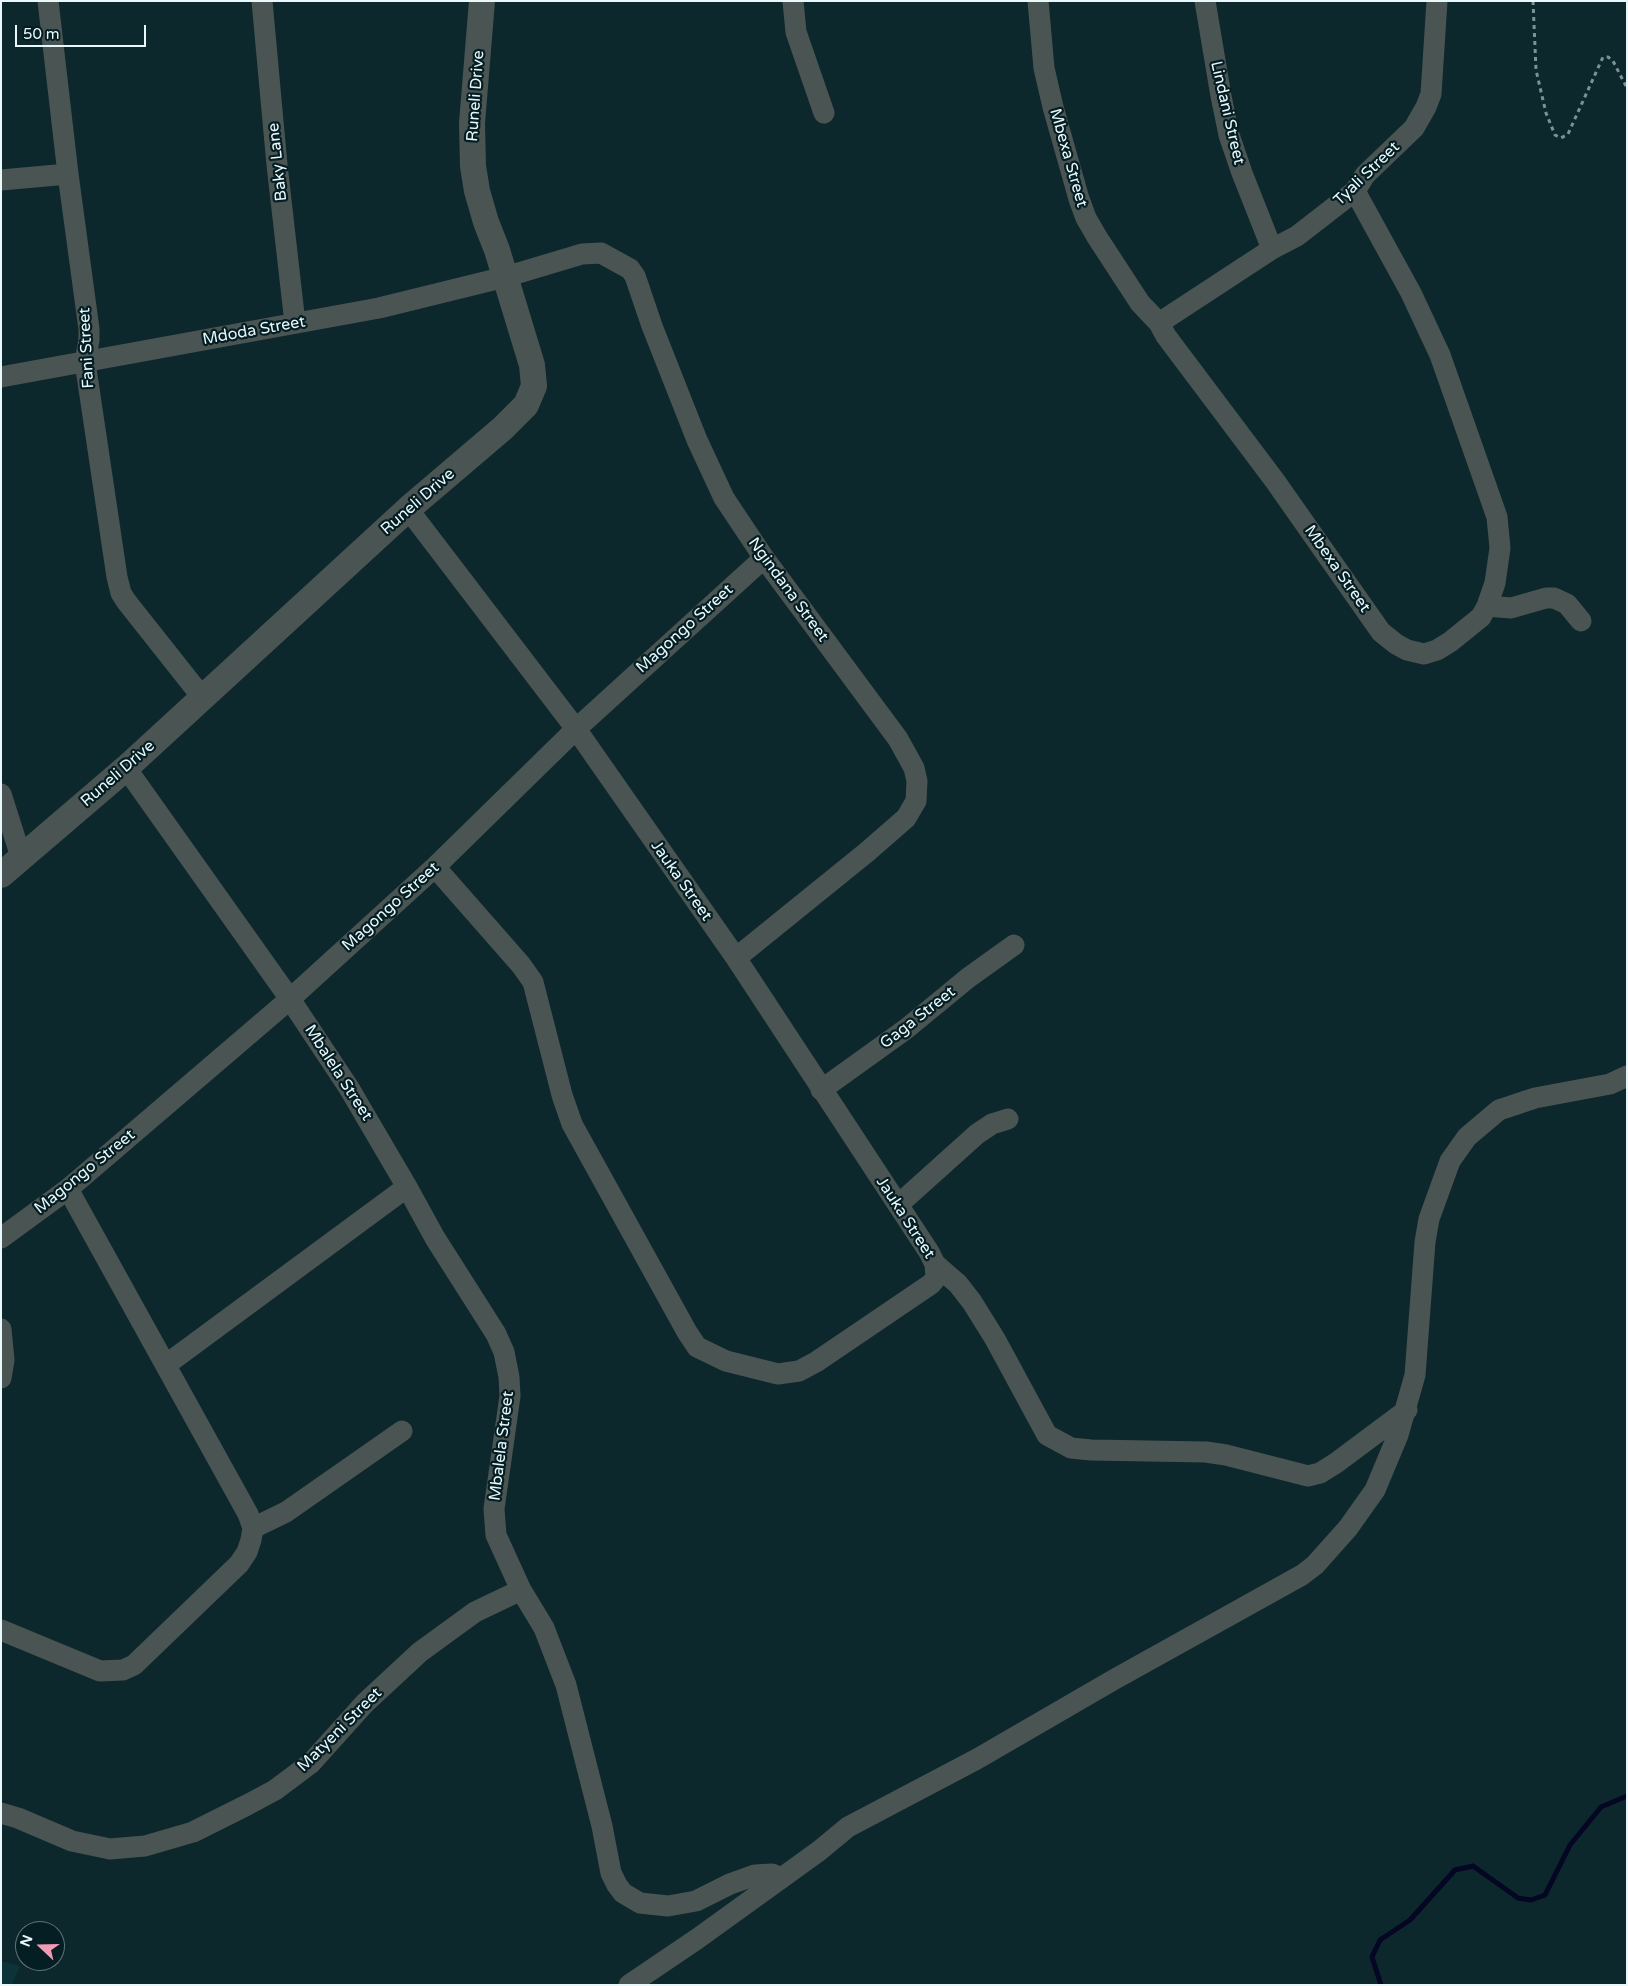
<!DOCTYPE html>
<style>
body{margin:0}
#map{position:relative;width:1628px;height:1986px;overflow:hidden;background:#0d282c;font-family:"Varela Round",sans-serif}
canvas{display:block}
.frame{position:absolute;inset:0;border:2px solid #e9f8fb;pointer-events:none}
.north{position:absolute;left:15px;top:1921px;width:50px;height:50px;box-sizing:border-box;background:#041e23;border:1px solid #607579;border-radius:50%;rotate:291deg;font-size:14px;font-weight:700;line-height:20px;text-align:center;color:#e9f8fb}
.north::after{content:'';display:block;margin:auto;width:18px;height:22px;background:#f09ab4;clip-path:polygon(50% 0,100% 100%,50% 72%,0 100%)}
.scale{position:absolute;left:15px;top:25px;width:131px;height:22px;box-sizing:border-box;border:2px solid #e9f8fb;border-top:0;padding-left:6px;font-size:15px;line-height:18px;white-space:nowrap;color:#e9f8fb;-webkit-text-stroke:4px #041e23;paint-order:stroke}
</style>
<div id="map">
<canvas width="1628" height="1986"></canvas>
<div class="frame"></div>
<div class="north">N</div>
<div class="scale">50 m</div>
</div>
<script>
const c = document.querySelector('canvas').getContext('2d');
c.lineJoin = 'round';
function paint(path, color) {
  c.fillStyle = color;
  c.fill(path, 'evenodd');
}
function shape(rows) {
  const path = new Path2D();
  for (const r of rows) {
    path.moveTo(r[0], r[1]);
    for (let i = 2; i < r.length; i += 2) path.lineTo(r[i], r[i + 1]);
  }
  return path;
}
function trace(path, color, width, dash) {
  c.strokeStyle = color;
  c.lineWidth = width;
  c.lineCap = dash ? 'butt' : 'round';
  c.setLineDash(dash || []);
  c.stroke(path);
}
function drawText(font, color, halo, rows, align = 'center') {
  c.font = font + ' "Varela Round",sans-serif';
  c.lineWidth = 4.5;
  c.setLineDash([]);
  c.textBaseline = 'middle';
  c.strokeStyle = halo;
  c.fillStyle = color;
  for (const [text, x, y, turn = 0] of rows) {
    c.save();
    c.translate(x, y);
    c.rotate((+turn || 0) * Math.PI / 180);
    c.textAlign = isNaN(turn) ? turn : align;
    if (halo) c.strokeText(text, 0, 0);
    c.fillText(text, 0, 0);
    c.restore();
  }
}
const built = shape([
 [1,1961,20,1966,12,1985,1,1985]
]);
const stream = shape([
 [1381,1985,1372,1957,1380,1940,1410,1920,1455,1870,1473,1866,1518,1898,1531,1900,1545,1895,1570,1845,1601,1807,1627,1796]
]);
const path = shape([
 [1533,1,1536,70,1546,113,1555,135,1561,138,1568,134,1603,57,1608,57,1613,61,1627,88]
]);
const minor = shape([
 [48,1,68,174,89,329,89,340,85,362,117,577,121,593,126,601,202,697],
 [262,1,277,165,295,323],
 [793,1,796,32,824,113],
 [1038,1,1044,68,1053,107,1079,199,1086,218,1097,237,1140,303,1159,323,1166,336,1275,481,1381,632,1396,644,1407,650,1424,654,1437,650,1450,642,1481,617,1487,606,1495,583,1500,548,1497,517,1440,355,1411,293,1355,191],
 [1205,1,1221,96,1229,135,1242,173,1272,249],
 [1,180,68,174],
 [1159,323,1272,249,1297,236,1355,191,1365,175,1414,128,1426,107,1431,94,1437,1],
 [1,377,379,308,505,277,582,254,601,253,630,269,635,276,652,326,697,440,724,498,764,558,898,739,914,768,917,781,916,801,906,818,867,852,736,958],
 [408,509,576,729,736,958,929,1252,935,1264,936,1278,931,1284,816,1362,799,1371,778,1374,726,1361,697,1347,687,1332,572,1124,562,1095,533,982,521,965,435,867],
 [1487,606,1511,608,1546,598,1554,598,1567,604,1581,621],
 [126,768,290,999,349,1088,407,1187,435,1238,496,1334,504,1352,509,1377,510,1396,494,1509,496,1535,521,1590,544,1628,566,1685,602,1826,611,1873,617,1885,623,1893,640,1903,668,1906,696,1901,730,1884,755,1875,772,1874,782,1878],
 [1,794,21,857],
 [821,1090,906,1029,968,978,1014,945],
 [898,1205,977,1134,992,1124,1008,1119],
 [1,1238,68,1189,290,999,435,867,576,729,764,558],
 [935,1264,958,1284,972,1302,995,1339,1047,1435,1071,1448,1091,1450,1206,1452,1226,1455,1308,1476,1320,1473,1336,1463,1407,1410],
 [1,1329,4,1360,1,1378],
 [167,1364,407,1187],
 [253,1528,286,1512,402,1431],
 [1,1630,100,1671,123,1670,134,1665,239,1564,247,1552,251,1540,253,1528,248,1514,68,1189],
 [1,1813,18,1818,72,1841,110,1849,145,1846,193,1832,247,1805,275,1790,311,1763,365,1703,420,1652,475,1612,521,1590],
 [629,1985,697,1939,819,1851,848,1827,977,1759,1115,1679,1302,1575,1315,1565,1348,1528,1375,1490,1398,1435,1415,1375,1425,1242,1429,1219,1450,1161,1467,1137,1499,1110,1535,1098,1610,1084,1627,1076]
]);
const tertiary = shape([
 [1,875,126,768,408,509,503,428,526,405,534,386,532,365,497,250,486,222,477,191,473,166,472,123,482,1]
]);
const streetNames = [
 ["Runeli Drive",476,96,-86],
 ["Lindani Street",1227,113,77],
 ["Mbexa Street",1068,158,74],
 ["Baky Lane",278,162,-96],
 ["Tyali Street",1367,174,-44],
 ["Mdoda Street",254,331,-10],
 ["Fani Street",87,348,-93],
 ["Runeli Drive",418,502,-41],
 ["Mbexa Street",1337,569,55],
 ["Ngindana Street",788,590,54],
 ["Magongo Street",685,629,-42],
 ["Runeli Drive",118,774,-41],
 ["Jauka Street",681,881,55],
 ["Magongo Street",391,907,-42],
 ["Gaga Street",918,1018,-38],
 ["Mbalela Street",338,1073,57],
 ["Magongo Street",85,1172,-39],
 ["Jauka Street",905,1218,57],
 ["Mbalela Street",502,1446,-83],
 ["Matyeni Street",340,1730,-45]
];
paint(built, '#0c3339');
trace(stream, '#040624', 5);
trace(path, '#7d9295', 3, [4, 4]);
trace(minor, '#4a5553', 21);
trace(tertiary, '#4a5553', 26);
drawText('16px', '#e9f8fb', '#041e23', streetNames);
</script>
